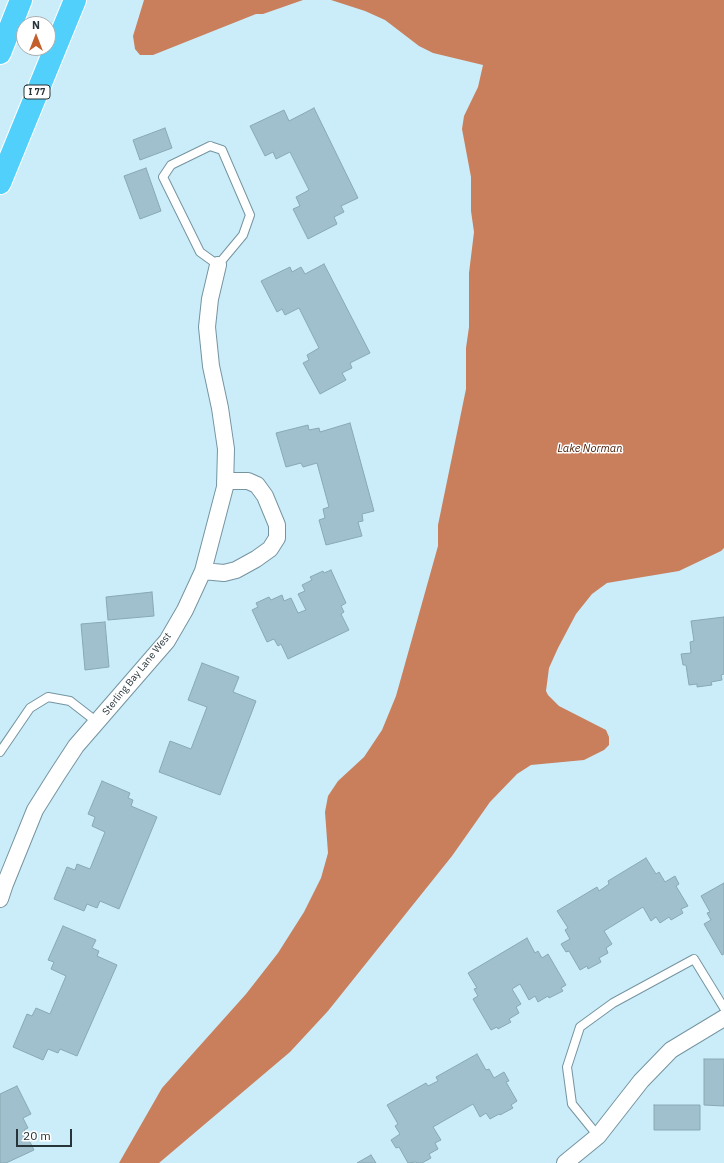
<!DOCTYPE html>
<style>
body{margin:0}
#map{position:relative;width:724px;height:1163px;overflow:hidden;background:#cbedfa;font-family:"IBM Plex Sans",sans-serif}
canvas{display:block}
.north{position:absolute;left:16px;top:16px;width:40px;height:40px;box-sizing:border-box;background:#fff;border:1px solid #a9aeb0;border-radius:50%;rotate:0deg;font-size:11px;font-weight:700;line-height:16px;text-align:center;color:#273439}
.north::after{content:'';display:block;margin:auto;width:14px;height:18px;background:#c35f2a;clip-path:polygon(50% 0,100% 100%,50% 72%,0 100%)}
.scale{position:absolute;left:16px;top:1129px;width:56px;height:18px;box-sizing:border-box;border:2px solid #273439;border-top:0;padding-left:5px;font-size:12px;line-height:14px;white-space:nowrap;color:#273439;-webkit-text-stroke:3px #fff;paint-order:stroke}
</style>
<div id="map">
<canvas width="724" height="1163"></canvas>
<div class="north">N</div>
<div class="scale">20 m</div>
</div>
<script>
const c = document.querySelector('canvas').getContext('2d');
c.lineJoin = 'round';
function paint(path, color) {
  c.fillStyle = color;
  c.fill(path, 'evenodd');
}
function shape(rows) {
  const path = new Path2D();
  for (const r of rows) {
    path.moveTo(r[0], r[1]);
    for (let i = 2; i < r.length; i += 2) path.lineTo(r[i], r[i + 1]);
  }
  return path;
}
function trace(path, color, width, dash) {
  c.strokeStyle = color;
  c.lineWidth = width;
  c.lineCap = dash ? 'butt' : 'round';
  c.setLineDash(dash || []);
  c.stroke(path);
}
function drawText(font, color, halo, rows, align = 'center') {
  c.font = font + ' "IBM Plex Sans",sans-serif';
  c.lineWidth = 3;
  c.setLineDash([]);
  c.textBaseline = 'middle';
  c.strokeStyle = halo;
  c.fillStyle = color;
  for (const [text, x, y, turn = 0] of rows) {
    c.save();
    c.translate(x, y);
    c.rotate((+turn || 0) * Math.PI / 180);
    c.textAlign = isNaN(turn) ? turn : align;
    if (halo) c.strokeText(text, 0, 0);
    c.fillText(text, 0, 0);
    c.restore();
  }
}
const water = shape([
 [144,0,724,0,724,548,721,551,679,571,607,583,592,594,576,614,558,648,549,668,546,691,548,695,559,706,606,730,609,737,609,745,604,750,584,760,531,765,517,774,490,802,452,856,328,1011,290,1052,159,1163,119,1163,162,1088,246,994,278,953,304,912,321,878,328,853,325,812,328,796,338,781,364,757,382,730,396,696,438,546,438,525,466,389,466,348,469,327,469,273,474,232,471,211,471,177,462,129,464,116,478,87,483,65,433,53,419,46,385,20,365,11,331,0,303,0,263,14,256,14,153,55,140,55,135,49,133,36]
]);
const building = shape([
 [314,108,358,198,341,206,344,212,334,217,337,224,308,239,293,209,300,206,296,197,309,190,290,152,276,159,273,152,265,156,250,126,284,110,289,121,314,108],
 [165,128,172,148,140,160,133,140,165,128],
 [146,168,161,211,140,219,124,176,146,168],
 [324,264,370,353,350,363,352,368,342,373,346,380,320,394,303,363,309,360,307,355,319,348,299,308,285,315,282,309,277,312,261,281,290,267,292,272,301,267,305,274,324,264],
 [350,423,374,511,362,514,363,521,358,522,362,536,326,545,319,520,325,518,323,509,329,507,317,463,303,467,301,463,286,467,276,433,308,425,309,430,319,428,320,432,350,423],
 [331,570,346,603,341,606,344,612,341,614,349,630,288,659,281,644,278,646,274,639,267,642,252,610,258,607,256,603,269,597,271,600,282,595,284,601,291,598,298,613,306,610,298,594,305,591,302,585,312,580,310,577,323,571,324,573,331,570],
 [152,592,154,616,108,620,106,597,152,592],
 [724,617,724,674,721,675,722,680,711,682,712,685,697,687,697,684,689,685,686,665,683,665,681,654,691,653,690,642,694,641,691,621,724,617],
 [105,622,109,667,85,670,81,624,105,622],
 [202,663,239,677,233,692,256,701,220,795,159,772,170,741,191,749,207,707,188,700,202,663],
 [102,781,130,793,128,798,133,800,131,806,157,817,119,909,100,901,97,908,87,904,84,911,54,899,67,867,75,870,77,864,90,869,105,832,92,826,95,817,88,814,102,781],
 [646,858,656,874,659,872,665,882,675,876,679,884,676,886,688,906,681,909,683,913,671,920,669,917,660,923,656,917,651,921,643,907,604,931,612,944,606,948,608,953,599,958,601,962,588,969,587,966,580,970,569,951,566,952,561,944,570,939,565,930,568,928,557,911,597,887,599,891,609,884,608,881,646,858],
 [724,883,724,954,722,955,704,924,711,920,707,913,710,912,701,896,724,883],
 [63,926,96,940,92,948,99,951,97,956,117,965,77,1056,60,1049,58,1053,48,1049,43,1060,13,1047,27,1014,32,1016,36,1008,50,1014,66,976,51,969,54,962,48,960,63,926],
 [527,938,535,953,538,951,542,958,548,954,566,985,561,988,563,991,549,998,548,996,538,1002,535,996,529,1000,520,984,512,989,521,1004,516,1007,519,1013,509,1019,511,1022,498,1029,497,1027,491,1030,473,999,478,996,474,989,477,988,468,973,527,938],
 [477,1054,486,1070,489,1069,494,1078,504,1072,509,1081,506,1082,517,1101,511,1105,513,1108,500,1115,499,1114,490,1119,486,1113,480,1117,473,1104,433,1127,441,1140,435,1143,438,1149,429,1154,431,1158,422,1163,417,1163,416,1162,408,1163,399,1147,396,1148,391,1140,400,1134,395,1126,398,1124,387,1105,426,1083,428,1086,438,1081,436,1077,477,1054],
 [704,1059,724,1059,724,1106,704,1105,704,1059],
 [17,1086,31,1114,23,1118,28,1128,24,1130,34,1150,6,1163,0,1163,0,1094,17,1086],
 [654,1105,700,1105,700,1130,654,1130,654,1105],
 [371,1155,376,1163,357,1163,371,1155]
]);
const lane = shape([
 [210,146,222,150,250,215,243,235,218,265,200,252,163,177,171,165,210,146],
 [0,752,30,708,48,697,70,701,97,722],
 [598,1136,572,1104,567,1067,580,1027,613,1003,694,959,724,1008]
]);
const street = shape([
 [203,571,224,573,236,570,256,559,270,549,277,538,277,525,265,496,257,485,248,481,225,481],
 [0,899,5,884,35,810,57,775,76,746,167,641,185,610,203,571,225,487,226,449,220,408,211,366,207,327,210,299,218,265],
 [565,1163,598,1136,641,1081,671,1050,724,1018]
]);
const highway = shape([
 [0,53,21,0],
 [0,183,75,0]
]);
const shields = [
 [37,92,26]
];
const shieldNames = [
 ["I 77",37,92]
];
const streetNames = [
 ["Sterling Bay Lane West",137,674,-51]
];
const waterNames = [
 ["Lake Norman",590,449]
];
paint(water, '#c97f5c');
paint(building, '#a0c0cd');
trace(building, '#88a8b4', 1);
trace(lane, '#7594a0', 10);
trace(street, '#7594a0', 18);
trace(highway, '#fff', 24);
trace(lane, '#fff', 8);
trace(street, '#fff', 16);
trace(highway, '#50d0fb', 22);
for (const [x, y, w] of shields) {
  const box = new Path2D();
  box.roundRect(x - w / 2, y - 7, w, 14, 3);
  c.fillStyle = '#fff';
  c.fill(box);
  trace(box, '#273439', 1);
}
drawText('bold 9px', '#273439', null, shieldNames);
drawText('10px', '#273439', '#fff', streetNames);
drawText('italic 11px', '#481900', '#fff', waterNames);
</script>
